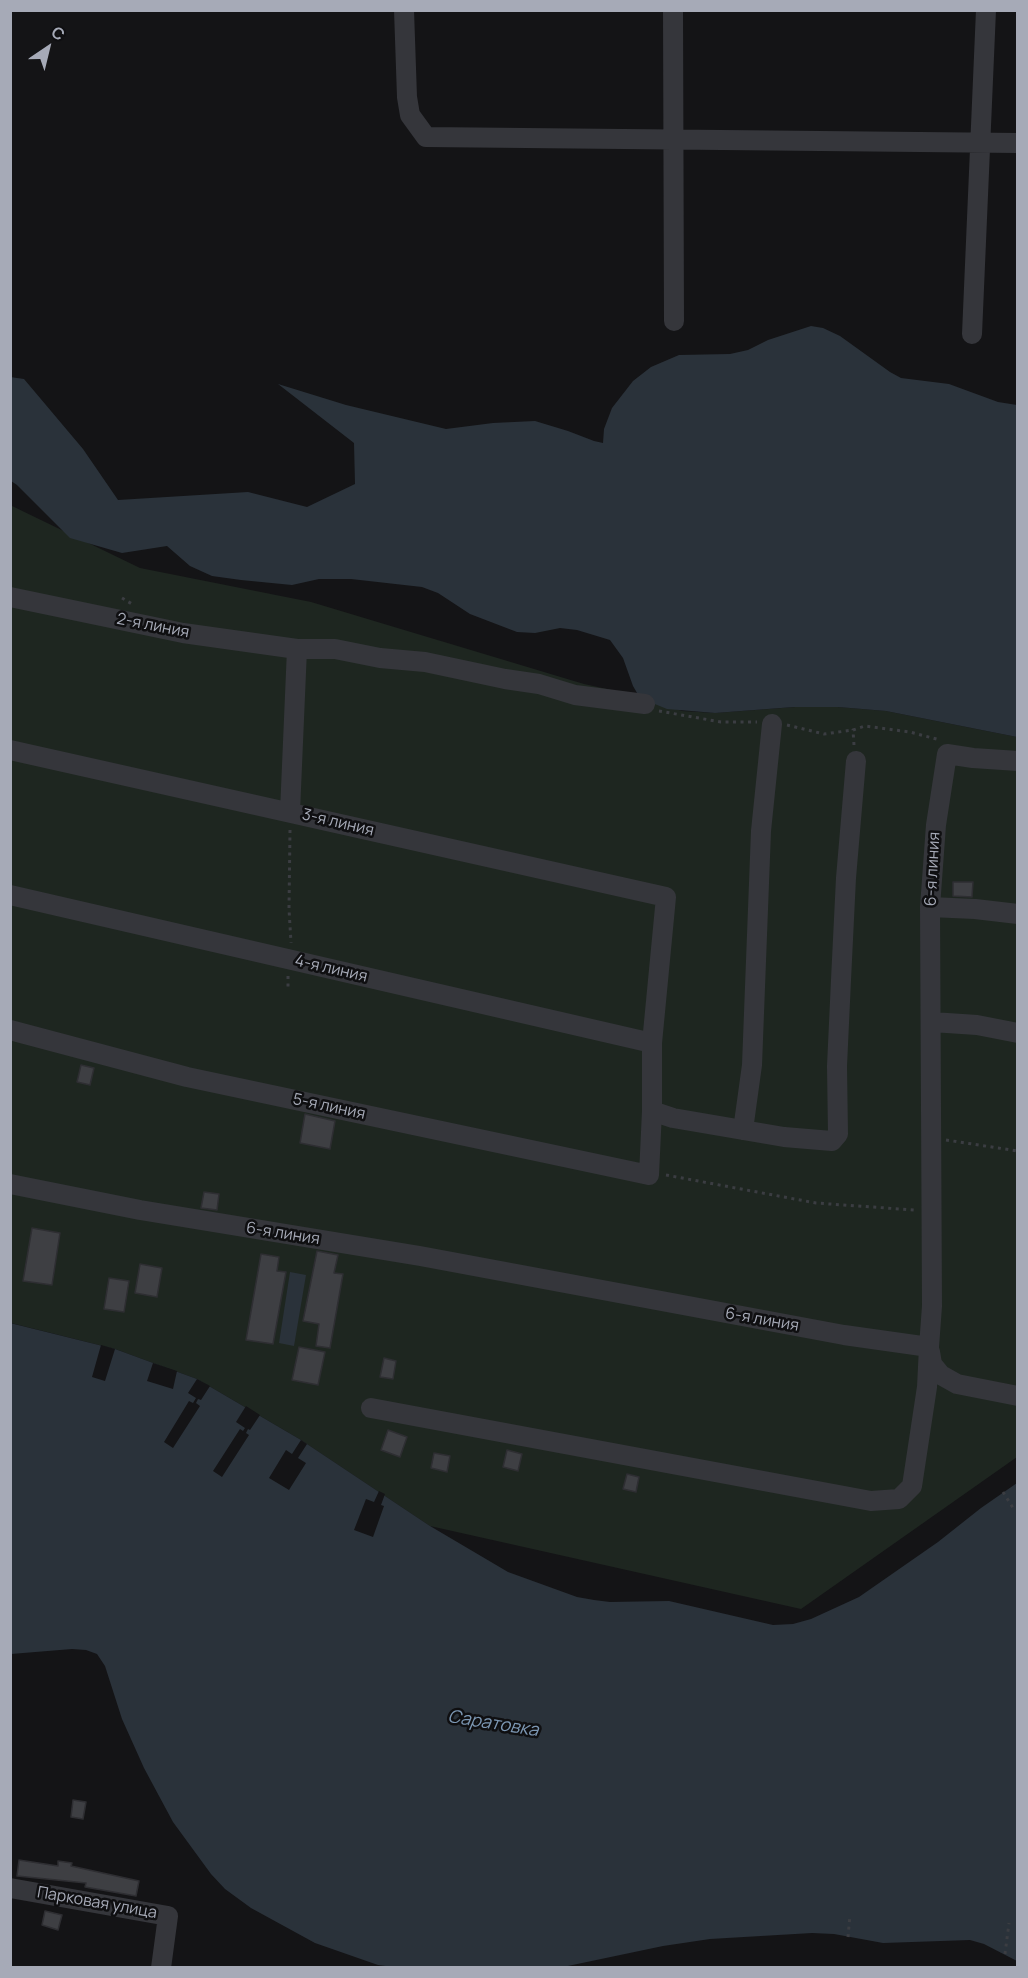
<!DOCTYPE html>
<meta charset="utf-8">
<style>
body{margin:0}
#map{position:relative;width:1028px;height:1978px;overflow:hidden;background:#141416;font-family:Manrope,sans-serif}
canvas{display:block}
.frame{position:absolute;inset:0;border:12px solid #a6aab7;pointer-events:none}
.north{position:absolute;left:18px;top:18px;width:60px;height:60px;-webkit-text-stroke:4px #0f0f11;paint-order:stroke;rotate:35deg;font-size:16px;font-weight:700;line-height:24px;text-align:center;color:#a6aab7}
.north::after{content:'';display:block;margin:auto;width:21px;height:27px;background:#a6aab7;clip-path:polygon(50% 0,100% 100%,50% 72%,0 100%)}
</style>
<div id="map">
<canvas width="1028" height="1978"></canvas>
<div class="frame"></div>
<div class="north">С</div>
</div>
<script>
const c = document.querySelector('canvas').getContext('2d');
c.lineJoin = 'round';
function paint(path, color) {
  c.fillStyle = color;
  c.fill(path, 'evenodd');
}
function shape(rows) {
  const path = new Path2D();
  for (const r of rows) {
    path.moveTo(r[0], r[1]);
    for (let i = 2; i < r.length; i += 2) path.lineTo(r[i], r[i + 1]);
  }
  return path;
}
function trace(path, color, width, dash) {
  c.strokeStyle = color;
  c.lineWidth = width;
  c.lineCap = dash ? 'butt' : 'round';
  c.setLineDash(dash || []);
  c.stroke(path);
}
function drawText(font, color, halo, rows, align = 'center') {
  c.font = font + ' Manrope,sans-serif';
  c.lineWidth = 5;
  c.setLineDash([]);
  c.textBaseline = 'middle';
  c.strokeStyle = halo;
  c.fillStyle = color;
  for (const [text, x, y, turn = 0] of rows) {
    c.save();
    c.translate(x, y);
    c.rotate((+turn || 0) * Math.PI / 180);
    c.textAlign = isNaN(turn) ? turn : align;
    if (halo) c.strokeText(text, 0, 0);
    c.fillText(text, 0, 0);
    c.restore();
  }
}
const green = shape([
 [10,505,140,568,311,602,584,684,639,696,682,711,715,713,795,707,838,707,886,711,1017,737,1017,1457,801,1609,430,1526,301,1440,197,1379,115,1349,11,1323]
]);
const water = shape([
 [811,326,823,328,840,336,890,372,901,378,949,384,998,402,1017,405,1017,737,886,711,838,707,794,707,715,713,667,709,640,698,633,686,623,658,610,640,577,630,560,628,535,633,517,632,470,614,438,593,422,587,351,579,319,579,292,585,241,580,212,576,190,566,167,546,122,553,70,538,17,485,11,481,10,377,24,379,83,449,118,500,248,492,307,507,355,484,354,443,278,384,346,405,446,429,493,423,535,421,568,431,594,441,603,443,604,429,612,408,633,381,651,367,679,355,730,354,748,350,768,340],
 [290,1272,306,1275,294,1346,279,1343],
 [10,1323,115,1349,197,1379,301,1440,430,1526,508,1572,577,1597,594,1600,610,1602,669,1601,773,1625,793,1624,811,1619,859,1597,938,1542,981,1508,1017,1483,1017,1961,984,1944,970,1940,883,1943,834,1934,812,1933,710,1939,663,1946,563,1967,393,1967,378,1965,315,1943,251,1908,225,1889,211,1874,173,1822,144,1768,122,1719,105,1666,97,1654,86,1650,72,1649,11,1654]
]);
const pier = shape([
 [101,1345,115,1349,105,1381,92,1377],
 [153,1363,177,1371,173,1389,147,1381],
 [197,1379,210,1386,201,1400,198,1399,196,1403,200,1406,173,1448,164,1442,189,1401,193,1403,196,1398,188,1393],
 [246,1406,260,1415,250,1430,248,1429,246,1433,249,1435,222,1477,213,1471,240,1429,243,1431,245,1428,236,1422],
 [301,1440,307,1444,298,1458,306,1463,289,1490,269,1478,286,1450,292,1454],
 [379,1491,385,1494,381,1505,384,1506,373,1537,354,1530,366,1499,374,1502]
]);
const building = shape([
 [953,882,973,882,972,897,953,896,953,882],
 [81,1065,94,1068,90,1085,77,1082,81,1065],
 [305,1114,335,1121,330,1149,300,1143,305,1114],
 [204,1192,219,1194,217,1210,201,1208,204,1192],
 [32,1228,60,1233,52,1285,23,1281,32,1228],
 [317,1251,338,1255,334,1273,343,1274,330,1348,316,1346,319,1324,303,1321,317,1251],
 [261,1254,279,1257,277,1271,286,1272,273,1344,246,1340,261,1254],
 [140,1264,162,1268,157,1297,135,1293,140,1264],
 [109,1278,129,1281,124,1312,104,1309,109,1278],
 [299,1347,325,1352,318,1385,292,1380,299,1347],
 [384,1358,396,1361,393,1379,380,1377,384,1358],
 [388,1430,407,1437,400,1457,381,1450,388,1430],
 [507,1450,522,1454,518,1471,503,1467,507,1450],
 [434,1453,450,1456,447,1472,431,1468,434,1453],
 [627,1474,639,1477,636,1492,623,1489,627,1474],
 [73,1800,86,1802,83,1819,71,1817,73,1800],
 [19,1860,58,1866,58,1861,72,1863,71,1866,139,1881,136,1896,85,1887,86,1883,17,1876,19,1860],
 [45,1911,62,1915,58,1930,42,1925,45,1911]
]);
const path = shape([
 [122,598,132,604],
 [659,711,721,722,757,722],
 [787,725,824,734,853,730],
 [854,745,853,730,865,726,910,732,940,740],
 [290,830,289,909,291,943],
 [288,976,288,989],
 [946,1140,1018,1151],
 [666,1175,816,1203,914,1210],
 [1003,1492,1015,1511],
 [848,1937,850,1915],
 [1005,1954,1009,1923]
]);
const minor = shape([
 [404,10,407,97,410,115,426,137,1018,143],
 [673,10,674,321],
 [972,334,986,10],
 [10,597,183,633,297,649,335,649,380,658,425,662,505,679,539,684,575,695,645,704],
 [10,750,666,897,652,1043,652,1111,649,1175,187,1077,10,1030],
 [290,812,297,649],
 [10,895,652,1043],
 [930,907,975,909,1018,914],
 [932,1022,977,1025,1018,1033],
 [652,1111,673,1118,784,1137,832,1141,838,1134,837,1066,841,980,846,878,856,761],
 [743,1130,752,1065,761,831,772,724],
 [10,1184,140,1210,420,1256,844,1335,929,1347,932,1306,930,907,936,825,947,754,973,758,1018,761],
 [930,1352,932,1364,941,1375,957,1384,1018,1396],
 [371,1408,871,1501,899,1499,912,1486,927,1387,929,1347],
 [10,1888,168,1916,161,1968]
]);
const streetNames = [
 ["2-я линия",153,626,11],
 ["3-я линия",338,823,13],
 ["6-я линия",933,869,-87],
 ["4-я линия",331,969,13],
 ["5-я линия",329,1107,12],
 ["6-я линия",283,1234,9],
 ["6-я линия",762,1320,10],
 ["Парковая улица",97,1903,10]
];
const waterNames = [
 ["Саратовка",493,1724,9]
];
paint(green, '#1e2620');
paint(water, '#2a323a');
paint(pier, '#141416');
paint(building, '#3e3f43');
trace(building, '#2e2e32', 1.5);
trace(path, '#3b3d42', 3, [3, 4.5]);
trace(minor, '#35363b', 20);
drawText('16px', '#a6aab7', '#0f0f11', streetNames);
drawText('italic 18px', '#7c97b3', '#0f0f11', waterNames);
</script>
